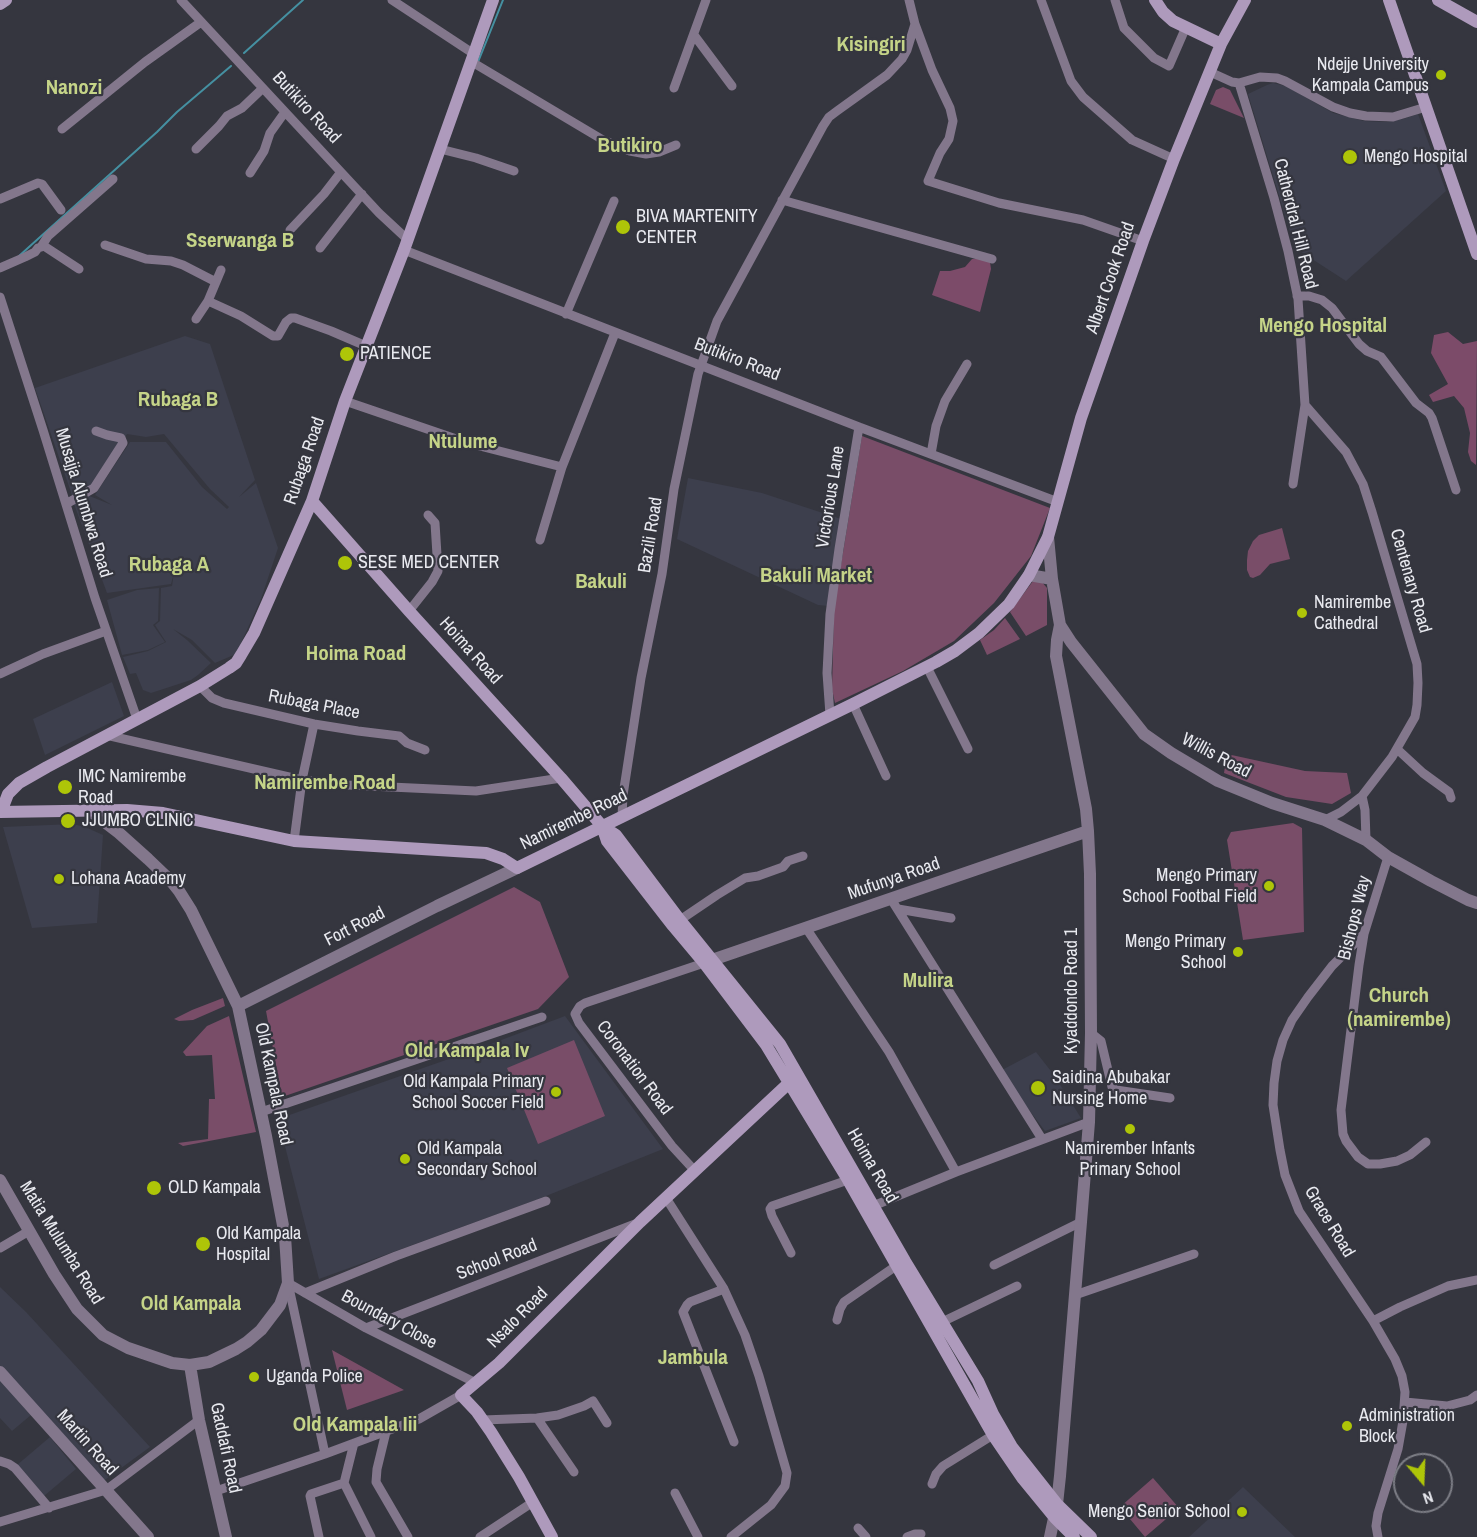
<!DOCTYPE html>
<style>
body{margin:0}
#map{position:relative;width:1477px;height:1537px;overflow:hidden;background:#35363f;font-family:"Archivo Narrow",sans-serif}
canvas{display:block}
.north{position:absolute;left:1393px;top:1453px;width:60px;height:60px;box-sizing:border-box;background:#35363f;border:2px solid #7d7e86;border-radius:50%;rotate:161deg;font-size:16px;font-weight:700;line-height:24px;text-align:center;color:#e9eaf0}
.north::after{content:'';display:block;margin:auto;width:21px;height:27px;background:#aec508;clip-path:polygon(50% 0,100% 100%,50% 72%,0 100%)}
</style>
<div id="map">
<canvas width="1477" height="1537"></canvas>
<div class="north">N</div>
</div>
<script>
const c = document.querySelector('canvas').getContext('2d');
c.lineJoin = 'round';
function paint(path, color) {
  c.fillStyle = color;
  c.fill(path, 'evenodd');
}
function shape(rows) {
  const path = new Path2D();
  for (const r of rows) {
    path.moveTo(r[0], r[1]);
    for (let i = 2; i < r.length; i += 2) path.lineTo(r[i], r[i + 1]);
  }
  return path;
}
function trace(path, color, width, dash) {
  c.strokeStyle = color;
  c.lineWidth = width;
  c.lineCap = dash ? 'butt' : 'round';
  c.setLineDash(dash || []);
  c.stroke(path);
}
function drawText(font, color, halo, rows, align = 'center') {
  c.font = font + ' "Archivo Narrow",sans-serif';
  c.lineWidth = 4.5;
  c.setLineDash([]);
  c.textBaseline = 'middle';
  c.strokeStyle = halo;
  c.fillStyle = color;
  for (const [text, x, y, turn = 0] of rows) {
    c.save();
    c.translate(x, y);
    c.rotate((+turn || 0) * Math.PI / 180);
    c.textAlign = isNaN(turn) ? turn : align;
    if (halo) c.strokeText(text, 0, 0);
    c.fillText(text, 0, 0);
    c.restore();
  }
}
const built = shape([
 [1273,83,1286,86,1333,113,1364,121,1386,122,1403,119,1418,114,1446,191,1346,281,1295,248,1248,94,1267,85],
 [185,336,210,344,255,480,239,497,256,483,278,548,261,599,236,654,215,663,192,640,173,629,187,640,211,663,198,675,191,680,151,693,143,690,136,673,130,674,123,657,148,651,166,642,155,625,160,621,161,588,172,586,174,573,171,584,107,593,74,504,87,495,112,505,95,495,130,442,166,442,202,487,227,509,229,507,210,489,164,434,146,437,127,434,96,483,73,498,35,388],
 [688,478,762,493,841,519,829,606,818,605,677,539],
 [159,588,158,621,153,625,165,642,148,650,122,655,107,600,137,590],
 [112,682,124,716,45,755,33,719],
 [73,824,85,827,103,835,97,923,32,928,3,827],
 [565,1016,663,1149,536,1200,319,1279,278,1119,480,1048],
 [1036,1052,1054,1075,1081,1118,1045,1131,1023,1102,1002,1070],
 [0,1287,26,1312,150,1447,102,1482,0,1367],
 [0,1379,31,1415,12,1431,0,1418],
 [50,1437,76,1469,44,1496,17,1465],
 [1243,1487,1295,1537,1189,1537]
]);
const green = shape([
 [1223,87,1230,90,1244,118,1210,104,1216,90],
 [862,436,1050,508,1031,556,994,603,954,641,903,671,835,703,832,689,834,608],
 [1282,528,1290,559,1270,564,1260,575,1253,578,1250,577,1247,570,1247,560,1248,551,1253,541,1259,535],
 [1033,581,1041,581,1047,588,1047,625,1026,636,1010,612],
 [1005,618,1020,639,987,655,980,640,994,630],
 [1227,754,1305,771,1347,773,1351,793,1332,804,1286,797,1224,773],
 [1293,823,1302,828,1304,932,1243,940,1227,840,1231,832],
 [514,887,540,902,569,977,538,1009,282,1097,266,1011],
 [223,998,225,1006,193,1020,179,1021,174,1019,192,1010],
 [229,1016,256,1132,183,1146,178,1143,208,1139,209,1099,215,1099,212,1055,186,1056,183,1052,207,1026],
 [574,1040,605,1116,538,1144,507,1068],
 [332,1350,404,1390,347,1410],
 [1153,1478,1179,1508,1145,1537,1120,1507]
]);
const forest = shape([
 [983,258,990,262,991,269,980,312,932,295,940,271,950,271,965,267,972,259],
 [1448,332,1463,344,1477,341,1476,465,1471,461,1468,452,1470,433,1464,408,1454,396,1433,402,1429,395,1448,384,1431,353,1434,335]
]);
const stream = shape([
 [244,53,303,0],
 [478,62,503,0],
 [19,256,157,132,177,112,231,66]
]);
const minor = shape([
 [181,0,379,213,407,239],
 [392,0,474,54],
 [1041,0,1071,81,1083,97,1132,140,1174,159],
 [1115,0,1124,28,1154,58,1169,66,1186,27],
 [915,24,932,70,950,108,953,121,949,139,940,153,928,181,999,203,1083,220,1143,241],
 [694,35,732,86],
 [472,62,603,140,617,146,630,151,646,154,659,152,676,145],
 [1210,72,1232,82,1239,83,1260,77,1277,78,1285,81,1333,107,1350,113,1366,116,1393,117,1426,107],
 [1239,83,1274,198,1288,251,1298,299,1305,405,1293,484],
 [674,88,706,0],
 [62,129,145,62,201,22],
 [196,149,219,126,227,116,242,108,263,88],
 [440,149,476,158,514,171],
 [250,173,264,151,270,133,285,112],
 [0,199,38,183,42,184,61,210],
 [782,200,992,259],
 [290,230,324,194,341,172],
 [105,245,146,259,171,261,183,265,216,282],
 [41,247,48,236,113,179],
 [320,248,362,194],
 [404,250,859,427,1058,502],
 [0,268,25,257,35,252,38,248,44,246,79,269],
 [1297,296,1309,296,1322,300,1332,308,1359,344,1367,351,1381,357,1416,403,1429,413,1432,418,1456,490],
 [0,297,43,430,95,598,137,719],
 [208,301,241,316,273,336,278,336,286,322,291,318,295,318,331,331,366,346],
 [566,314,614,201],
 [196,319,208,301,221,270],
 [345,401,468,443,562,467],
 [1305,405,1346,452,1363,484,1372,512,1417,664,1418,683,1417,705,1415,717,1392,757,1362,796,1341,812,1325,820],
 [931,454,936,426,945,401,967,364],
 [66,504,94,488,123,443,121,438,107,435,96,431],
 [540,540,562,467,615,333],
 [409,611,432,582,438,571,435,523,428,515],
 [927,667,968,749],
 [0,674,43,654,106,631],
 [200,686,212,698,224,703,314,724,358,731,399,736,407,743,425,750],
 [853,704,886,776],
 [830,715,827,673,830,614,839,549,859,427],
 [106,735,302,780,348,785,476,791,561,778],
 [1397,749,1423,773,1449,792,1451,798],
 [1362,796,1365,810,1366,840],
 [622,817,623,795,641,678,662,574,674,489,698,374,717,321,823,126,829,117,837,111,887,75,902,59,907,50,915,24,909,0],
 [294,841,302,780,314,724],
 [1388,857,1364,934,1359,965,1341,1110,1343,1134,1346,1141,1358,1157,1368,1164,1380,1164,1397,1161,1410,1155,1426,1142],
 [891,899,1042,1139],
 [898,909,951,918],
 [680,920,717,895,745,878,758,876,783,867,788,861,803,856],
 [806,928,889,1052,956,1172],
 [1364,934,1332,966,1308,997,1292,1020,1283,1040,1277,1061,1274,1083,1273,1105,1280,1150,1285,1175,1299,1211,1373,1321,1395,1359,1402,1376,1405,1392,1403,1421,1398,1449,1378,1513,1376,1526,1378,1537],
 [1091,1033,1101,1041,1112,1087,1116,1090,1170,1098],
 [261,1112,542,1017],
 [695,1171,672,1146,650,1117,579,1023,575,1014,580,1006,585,1003,710,961],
 [666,1198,724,1289,745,1335,759,1376,787,1473,785,1486,771,1505,731,1537],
 [873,1206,956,1172,1089,1122],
 [0,1248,29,1231],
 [791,1253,772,1216,770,1209,772,1206,848,1180],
 [994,1265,1081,1222],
 [288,1283,366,1328,476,1383],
 [288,1283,325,1454],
 [724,1289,690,1302,687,1305,683,1312,734,1442],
 [305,1293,396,1256,546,1201],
 [1075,1295,1194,1254],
 [837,1320,840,1309,844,1302,896,1266],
 [1373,1321,1400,1307,1448,1286,1477,1280],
 [942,1322,1017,1286],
 [366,1328,635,1224],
 [1405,1402,1447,1406,1470,1400,1477,1395],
 [537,1418,574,1472],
 [483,1420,537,1418,558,1415,584,1406,593,1401,607,1423],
 [386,1432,377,1469,376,1482,408,1537],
 [354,1443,344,1483,371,1537],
 [0,1461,9,1464,15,1468,49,1508],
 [932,1484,936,1474,943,1466,993,1435],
 [216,1491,325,1454,419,1419,461,1395],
 [675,1493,698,1537],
 [0,1522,106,1490,199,1420],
 [858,1528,866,1537],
 [319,1537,310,1496,311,1494,344,1483],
 [480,1537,533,1502],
 [907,1537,915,1534,921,1534]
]);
const tertiary = shape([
 [1048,537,1052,579,1060,625,1071,642,1144,734,1171,753,1218,781,1272,803,1325,820,1366,840,1388,857,1431,881,1468,900,1477,903],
 [1029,575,1052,579],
 [712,960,1088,831],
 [238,1006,437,906,517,868],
 [0,1180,54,1274,77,1309,103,1335,128,1348,172,1363,190,1365,209,1362,236,1349,247,1342,261,1330,280,1305,288,1283,285,1236,266,1136,238,1006,191,910,179,891,171,881,148,859,119,833,89,810],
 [190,1365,199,1420,226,1537],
 [0,1372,148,1537],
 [1050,1537,1057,1504,1060,1476,1081,1222,1089,1122,1091,1033,1090,874,1088,831,1086,809,1056,656,1057,640,1060,625]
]);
const secondary = shape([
 [1155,0,1163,12,1173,21,1221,44],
 [1389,0,1477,254],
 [1438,0,1477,22],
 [0,4,6,0],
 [312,501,409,611,561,778,602,826,616,835,680,920,780,1044,905,1261,978,1381,993,1414,1012,1447,1057,1504,1091,1537],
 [0,812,127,810,163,813,294,841,486,853,503,859,517,868,853,704,936,662,955,651,979,633,1009,604,1029,575,1048,537,1081,418,1143,241,1174,159,1221,44,1245,0],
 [1,812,8,794,19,783,47,767,200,686,229,668,236,663,241,655,254,633,312,501,345,401,404,250,493,0],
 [602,826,607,841,673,926,704,963,766,1045,848,1180,993,1435,1023,1479,1055,1518,1074,1537],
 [552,1537,519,1477,491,1432,477,1412,461,1395,499,1363,640,1222,790,1082]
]);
const markers = [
 [1441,75,6,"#aec508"],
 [1350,157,8,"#aec508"],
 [623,227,8,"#aec508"],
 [347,354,8,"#aec508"],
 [345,563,8,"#aec508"],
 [1302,613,6,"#aec508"],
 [65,787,8,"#aec508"],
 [68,821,8,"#aec508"],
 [59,879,6,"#aec508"],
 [1269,886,6,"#aec508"],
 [1238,952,6,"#aec508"],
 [1038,1088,8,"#aec508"],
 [556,1092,6,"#aec508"],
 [1130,1129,6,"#aec508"],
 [405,1159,6,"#aec508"],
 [154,1188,8,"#aec508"],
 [203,1244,8,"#aec508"],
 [254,1377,6,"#aec508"],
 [1347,1426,6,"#aec508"],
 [1242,1512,6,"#aec508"]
];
const poiNames = [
 ["Ndejje University",1429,65,"right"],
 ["Kampala Campus",1429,86,"right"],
 ["Mengo Hospital",1364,157],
 ["BIVA MARTENITY",636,217],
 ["CENTER",636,238],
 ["PATIENCE",360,354],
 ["SESE MED CENTER",358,563],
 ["Namirembe",1314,603],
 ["Cathedral",1314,624],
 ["IMC Namirembe",78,777],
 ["Road",78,798],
 ["JJUMBO CLINIC",82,821],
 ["Mengo Primary",1257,876,"right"],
 ["School Footbal Field",1257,897,"right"],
 ["Lohana Academy",71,879],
 ["Mengo Primary",1226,942,"right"],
 ["School",1226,963,"right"],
 ["Saidina Abubakar",1052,1078],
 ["Nursing Home",1052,1099],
 ["Old Kampala Primary",544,1082,"right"],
 ["School Soccer Field",544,1103,"right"],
 ["Old Kampala",417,1149],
 ["Secondary School",417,1170],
 ["Namirember Infants",1130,1149,"center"],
 ["Primary School",1130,1170,"center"],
 ["OLD Kampala",168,1188],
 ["Old Kampala",216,1234],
 ["Hospital",216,1255],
 ["Uganda Police",266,1377],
 ["Administration",1359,1416],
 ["Block",1359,1437],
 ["Mengo Senior School",1230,1512,"right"]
];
const streetNames = [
 ["Butikiro Road",306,108,47],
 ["Catherdral Hill Road",1295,224,76],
 ["Albert Cook Road",1111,278,-71],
 ["Butikiro Road",737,360,21],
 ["Rubaga Road",305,461,-71],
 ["Victorious Lane",831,497,-81],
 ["Musajja Alumbwa Road",83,503,73],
 ["Bazili Road",651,535,-81],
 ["Centenary Road",1410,581,74],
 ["Hoima Road",470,651,48],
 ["Rubaga Place",314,705,11],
 ["Willis Road",1216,756,28],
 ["Namirembe Road",574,820,-26],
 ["Mufunya Road",894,879,-19],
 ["Bishops Way",1355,918,-76],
 ["Fort Road",355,927,-27],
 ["Kyaddondo Road 1",1072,991,-90],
 ["Coronation Road",634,1068,53],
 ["Old Kampala Road",273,1084,78],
 ["Hoima Road",872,1166,60],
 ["Grace Road",1329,1222,59],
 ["Matia Mulumba Road",61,1243,58],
 ["School Road",497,1260,-21],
 ["Nsalo Road",518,1318,-45],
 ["Boundary Close",389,1320,28],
 ["Martin Road",87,1443,48],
 ["Gaddafi Road",225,1448,78]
];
const neighbourhoodNames = [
 ["Old Kampala",191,1305]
];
const quarterNames = [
 ["Kisingiri",871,45],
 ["Nanozi",74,88],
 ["Butikiro",630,146],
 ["Sserwanga B",240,241],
 ["Mengo Hospital",1323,326],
 ["Rubaga B",178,400],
 ["Ntulume",463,442],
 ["Rubaga A",169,565],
 ["Bakuli Market",816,576],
 ["Bakuli",601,582],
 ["Hoima Road",356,654],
 ["Namirembe Road",325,783],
 ["Mulira",928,981],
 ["Church",1399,996],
 ["(namirembe)",1399,1020],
 ["Old Kampala Iv",467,1051],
 ["Jambula",693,1358],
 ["Old Kampala Iii",355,1425]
];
paint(built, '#3d3f4d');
paint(green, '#794d68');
paint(forest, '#7c4b69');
trace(stream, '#4590a1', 2);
trace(minor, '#83778c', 9);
trace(tertiary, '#83778c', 12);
trace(secondary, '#ae9abc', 12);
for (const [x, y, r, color] of markers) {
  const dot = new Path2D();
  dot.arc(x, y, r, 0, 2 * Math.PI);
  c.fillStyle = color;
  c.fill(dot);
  trace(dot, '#35363f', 2);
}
drawText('18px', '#e9eaf0', '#35363f', poiNames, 'left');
drawText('18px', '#e9eaf0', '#35363f', streetNames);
drawText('bold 20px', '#c5d488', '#35363f', neighbourhoodNames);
drawText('bold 21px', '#c5d488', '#35363f', quarterNames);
</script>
